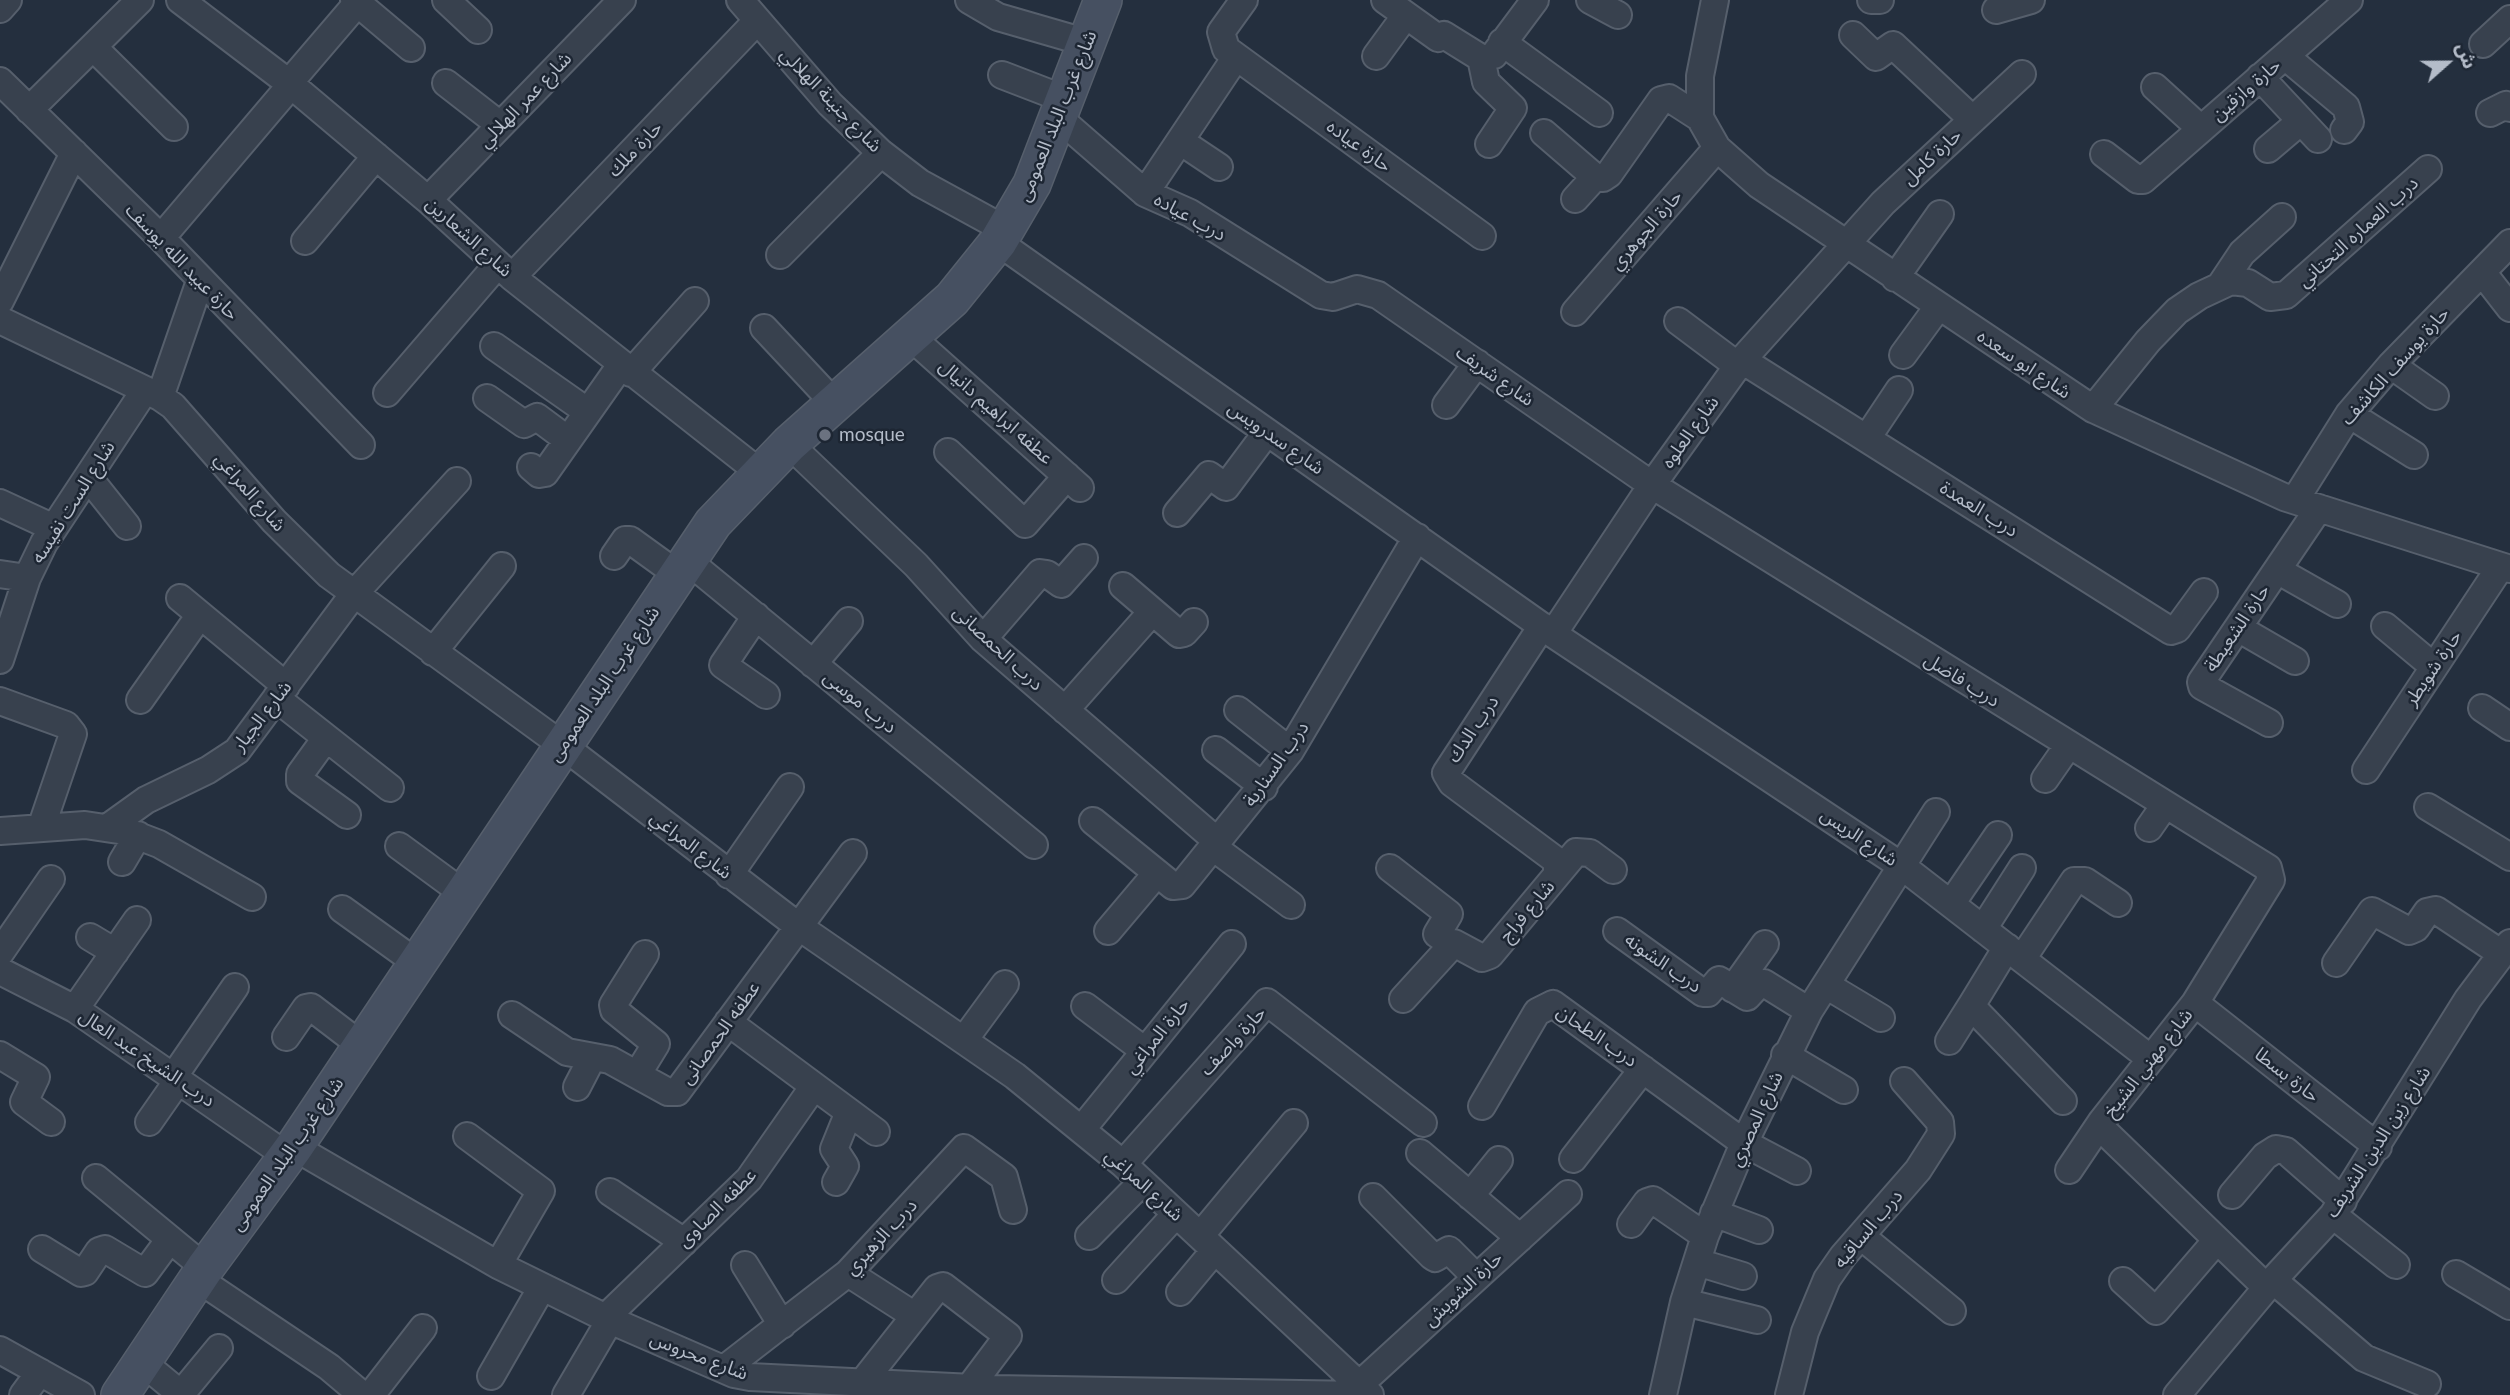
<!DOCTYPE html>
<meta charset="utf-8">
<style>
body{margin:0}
#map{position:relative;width:2510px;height:1395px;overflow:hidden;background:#242f3e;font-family:Lato,"Noto Sans Arabic",sans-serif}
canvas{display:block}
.north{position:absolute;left:2412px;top:28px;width:70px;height:70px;-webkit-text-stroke:5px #1d2633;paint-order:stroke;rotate:69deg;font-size:19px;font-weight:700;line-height:28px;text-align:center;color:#b4bcc9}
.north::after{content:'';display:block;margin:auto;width:24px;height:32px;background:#b4bcc9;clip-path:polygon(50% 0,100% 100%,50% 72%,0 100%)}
</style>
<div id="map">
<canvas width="2510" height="1395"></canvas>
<div class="north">ش</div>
</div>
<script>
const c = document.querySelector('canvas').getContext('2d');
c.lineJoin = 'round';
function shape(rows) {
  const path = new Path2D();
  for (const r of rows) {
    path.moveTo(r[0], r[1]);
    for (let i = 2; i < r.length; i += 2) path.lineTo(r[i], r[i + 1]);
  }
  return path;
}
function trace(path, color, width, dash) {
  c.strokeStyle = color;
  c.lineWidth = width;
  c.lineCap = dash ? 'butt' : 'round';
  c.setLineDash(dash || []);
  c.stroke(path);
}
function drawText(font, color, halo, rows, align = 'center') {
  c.font = font + ' Lato,"Noto Sans Arabic",sans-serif';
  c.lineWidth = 5;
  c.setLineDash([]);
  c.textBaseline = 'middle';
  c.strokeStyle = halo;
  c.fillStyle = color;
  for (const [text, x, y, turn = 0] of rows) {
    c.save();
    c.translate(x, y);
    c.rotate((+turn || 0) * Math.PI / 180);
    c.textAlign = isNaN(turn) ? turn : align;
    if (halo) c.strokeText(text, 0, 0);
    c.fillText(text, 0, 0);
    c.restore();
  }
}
const street = shape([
 [180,0,289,83,428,200,512,277,759,472],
 [354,0,411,48],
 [446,0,478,30],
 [740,0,830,104,881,153,920,183,1006,230],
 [969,0,998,17,1088,43],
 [1244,0,1221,32,1226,49,1482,236],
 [1385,0,1438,38,1444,35,1481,58,1486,82,1513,108,1489,144],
 [1590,0,1618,15],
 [1715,0,1700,76,1700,118,1717,148,1759,185,2093,409,2284,497,2510,569],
 [1871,0,1880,0],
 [0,9,8,0],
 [1996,10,2031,0],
 [1853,35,1876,57,1893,45,1972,119],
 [1502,42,1599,113],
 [2483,44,2510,19],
 [93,47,174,127],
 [1494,55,1535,0],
 [1376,56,1406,15],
 [2285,56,2346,107,2350,122,2344,130],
 [1002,75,1067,100],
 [2260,77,2318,139],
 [0,81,161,238,361,445],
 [289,83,360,0],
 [446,83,500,125],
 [2155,87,2201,129],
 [29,110,140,0],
 [2490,113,2506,105,2510,108],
 [1060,119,1145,193,1190,213,1321,295,1333,297,1357,289,1378,295,1652,485,2268,868,2271,880,2195,1003,2102,1121,2101,1128,2267,1288],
 [1544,133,1595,177,1603,178,1609,174,1661,100,1669,98,1700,118],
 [1180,141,1219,167],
 [2268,149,2301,121],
 [2104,154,2138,180,2143,180,2349,0],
 [1145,193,1236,57],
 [1575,199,1595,177],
 [428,200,622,0],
 [161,238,291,85],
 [305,241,376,156],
 [998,242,1553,634,1903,867,2151,1059],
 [780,255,881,153],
 [2482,272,2510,308],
 [512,277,757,21],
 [1895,278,1940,214],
 [2222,283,2242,253,2282,217],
 [0,301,74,153],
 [1575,312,1717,148],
 [0,320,160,397,173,406,274,521,329,575,562,745,798,926,1015,1076,1123,1164,1370,1395],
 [1678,321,1738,366],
 [764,328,835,404],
 [911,337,1080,488],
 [494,346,588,412],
 [1903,355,1938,307],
 [1742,360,2171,631,2177,629,2204,592],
 [2391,365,2435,396],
 [631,373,695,301],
 [387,393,498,264],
 [160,397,200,281],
 [487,398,524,424,537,417,568,440],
 [1446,405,1477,363],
 [2093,409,2148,341,2177,311,2199,296,2231,281,2248,283,2270,297,2286,295,2428,169],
 [2349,414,2414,455],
 [1867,438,1899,390],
 [789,444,916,565,983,639,1217,841],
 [948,452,1025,524,1067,476],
 [531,467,539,474,545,473,621,365],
 [88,477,127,526],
 [2295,500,2349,414,2391,365,2510,243],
 [0,503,54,528],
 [1177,513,1209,475,1226,487,1267,432],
 [614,556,625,540,630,540,677,574],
 [687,560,1034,845],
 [2277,570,2337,604],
 [0,574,27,578],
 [1123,586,1179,634,1184,633,1194,622],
 [180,598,286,686],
 [756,616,723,665,766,695],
 [1542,626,1446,773,1452,783,1553,858,1557,862,1557,874],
 [2385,626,2434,667],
 [2238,628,2295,661],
 [1553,634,1652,485,1742,360,1883,203,2022,74],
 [983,639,1040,573,1047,574,1061,584,1084,558],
 [433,652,502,566],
 [0,660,27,578,44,543,145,390],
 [813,664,849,621],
 [276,698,390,788],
 [140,700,200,615],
 [0,701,66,725,73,734,41,828],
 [2482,708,2510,727],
 [1065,710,1152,612],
 [1238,710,1290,751],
 [2269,723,2202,686,2201,682,2319,508],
 [326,738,300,774,300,781,347,815],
 [1216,750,1264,787],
 [2366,770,2501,566],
 [2045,779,2068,746],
 [2428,807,2510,857],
 [1093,821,1173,886,1182,885,1290,751,1417,537],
 [107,828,146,800,208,770,237,751,353,595,457,481],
 [2149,828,2165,805],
 [0,831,85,825,125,831,159,844,252,897],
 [399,846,463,893],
 [1213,847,1291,905],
 [122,862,138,835],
 [1390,868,1449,914,1437,934,1453,945],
 [729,875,790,787],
 [1951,904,1998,835],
 [342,909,417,963],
 [1983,929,2022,868],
 [1108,931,1157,873],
 [1617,931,1703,993,1708,993,1719,980,1747,997,1759,984,1764,983,1809,1011],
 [90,937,115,952],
 [2007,947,1971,1006,2063,1101],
 [0,953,51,879],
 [2022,959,2074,881,2085,881,2118,903],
 [2336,963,2372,911,2409,931,2416,928,2427,912,2436,910,2502,954],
 [0,971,75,1009,287,1156],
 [1826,985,1881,1018],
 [1733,989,1765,944],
 [1403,999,1454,943,1482,958,1490,955,1576,852,1590,853,1613,870],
 [2195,1003,2378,1147],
 [1085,1006,1145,1051],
 [75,1009,137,920],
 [512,1015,567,1052,610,1060,668,1092,677,1092,853,853],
 [728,1022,876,1132],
 [286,1037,306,1008,311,1007,362,1046],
 [964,1040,1005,984],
 [1949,1041,1971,1006],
 [0,1055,36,1077,24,1102,51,1122],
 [1785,1055,1844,1090],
 [637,1075,656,1044,614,1010,613,1005,645,954],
 [174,1076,235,987],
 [577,1087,592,1058],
 [1482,1106,1537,1012,1553,1004,1744,1143,1797,1171],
 [149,1122,179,1079],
 [1082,1129,1232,944],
 [467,1136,541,1191,498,1265],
 [294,1147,498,1265,610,1320,734,1374,750,1377,993,1389,1361,1395],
 [1420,1153,1520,1238],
 [1573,1159,1643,1069],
 [1123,1164,1267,1002,1423,1123],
 [2069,1170,2102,1121],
 [96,1178,205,1268],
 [836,1182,845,1166,834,1149,849,1112],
 [610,1192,684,1242],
 [2232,1195,2265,1156,2276,1149,2286,1151,2343,1201],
 [1470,1196,1499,1160],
 [1373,1197,1432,1256,1435,1258,1449,1250,1476,1277],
 [1714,1213,1759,1230],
 [2333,1215,2396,1265],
 [1631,1224,1647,1202,1653,1200,1705,1236],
 [1089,1236,1142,1182],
 [1200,1236,1294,1123],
 [1861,1236,1952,1311],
 [42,1249,81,1273,85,1272,99,1251,105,1249,145,1273,170,1239],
 [1697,1262,1743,1276],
 [745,1265,782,1325],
 [848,1273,915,1316],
 [2456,1274,2510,1306],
 [198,1279,329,1367,362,1395],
 [1116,1280,1176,1214],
 [2273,1280,2364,1358,2427,1384],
 [2123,1281,2156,1311,2217,1240],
 [1180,1292,1215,1250],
 [1684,1302,1757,1320],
 [605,1318,749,1179,814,1086],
 [0,1350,81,1395],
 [142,1362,182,1395],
 [724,1369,848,1273,964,1148,1004,1177,1013,1210],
 [491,1376,542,1287],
 [862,1383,937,1288,943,1286,1008,1336,969,1388],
 [1359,1385,1568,1194],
 [181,1394,219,1348],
 [23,1395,40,1372],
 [371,1395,423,1328],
 [566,1395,610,1320],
 [1663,1395,1684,1302,1705,1236,1744,1143,1809,1011,1936,812],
 [1789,1395,1805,1332,1827,1279,1843,1256,1918,1170,1941,1134,1940,1122,1904,1081],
 [2177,1395,2273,1280,2333,1215,2468,999,2510,943]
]);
const secondary = shape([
 [120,1395,205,1268,294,1147,713,523,789,444,952,299,998,242,1032,184,1103,0]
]);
const markers = [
 [825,435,7,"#6b7280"]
];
const streetNames = [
 ["حارة وازقين",2246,90,-41],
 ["شارع عمر الهلالي",525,100,-46],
 ["شارع جنينة الهلالي",831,100,46],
 ["شارع غرب البلد العمومى",1057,116,-68],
 ["حارة عياده",1359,146,36],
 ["حارة ملك",635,149,-46],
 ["حارة كامل",1932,157,-43],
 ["درب عياده",1190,217,29],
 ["حارة الجوهري",1646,230,-49],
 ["درب العماره التحتاني",2358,232,-42],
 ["شارع الشعارين",469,237,42],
 ["حارة عبيد الله يوسف",182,262,46],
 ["شارع ابو سعده",2024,364,34],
 ["حارة يوسف الكاشف",2395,366,-48],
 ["شارع شريف",1495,376,35],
 ["عطفه ابراهيم دانيال",996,412,42],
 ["شارع العلوه",1690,432,-54],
 ["شارع سدرويس",1276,438,35],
 ["شارع المراغي",250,492,49],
 ["شارع الست نفيسه",73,502,-58],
 ["درب العمدة",1979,509,32],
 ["حارة الشعيطة",2237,628,-56],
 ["درب الحمصانى",998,648,43],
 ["حارة شويطر",2433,668,-56],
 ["درب فاضل",1962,680,32],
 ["شارع غرب البلد العمومى",604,684,-56],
 ["درب موسى",860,702,39],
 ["شارع الجيار",262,716,-52],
 ["درب الدك",1473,729,-56],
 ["درب السنارية",1276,764,-55],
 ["شارع الريس",1859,837,34],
 ["شارع المراغي",691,845,38],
 ["شارع فراج",1527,911,-50],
 ["درب الشونه",1663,963,35],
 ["عطفه الحمصانى",720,1033,-54],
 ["حارة المراغي",1157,1036,-51],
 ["درب الطحان",1597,1036,35],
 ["حارة واصف",1233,1041,-47],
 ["درب الشيخ عبد العال",147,1058,34],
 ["شارع مهني الشيخ",2148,1063,-52],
 ["حارة بسطا",2287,1075,38],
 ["شارع المصري",1756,1119,-65],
 ["شارع زين الدين الشريف",2378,1142,-57],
 ["شارع غرب البلد العمومى",287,1154,-55],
 ["شارع المراغي",1144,1185,42],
 ["عطفه الصاوى",717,1208,-45],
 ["درب الساقيه",1868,1229,-50],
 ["درب الزهيري",881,1237,-47],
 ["حارة الشويش",1463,1289,-43],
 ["شارع محروس",699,1356,21]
];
const poiNames = [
 ["mosque",839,435]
];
trace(street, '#565f6c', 30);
trace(secondary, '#565f6c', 40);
trace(street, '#38414e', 26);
trace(secondary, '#465061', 37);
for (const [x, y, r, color] of markers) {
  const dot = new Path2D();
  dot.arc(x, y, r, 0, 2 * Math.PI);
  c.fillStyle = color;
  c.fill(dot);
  trace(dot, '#1d2633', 2.5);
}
drawText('19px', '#b4bcc9', '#1d2633', streetNames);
drawText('19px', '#b4bcc9', '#1d2633', poiNames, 'left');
</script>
